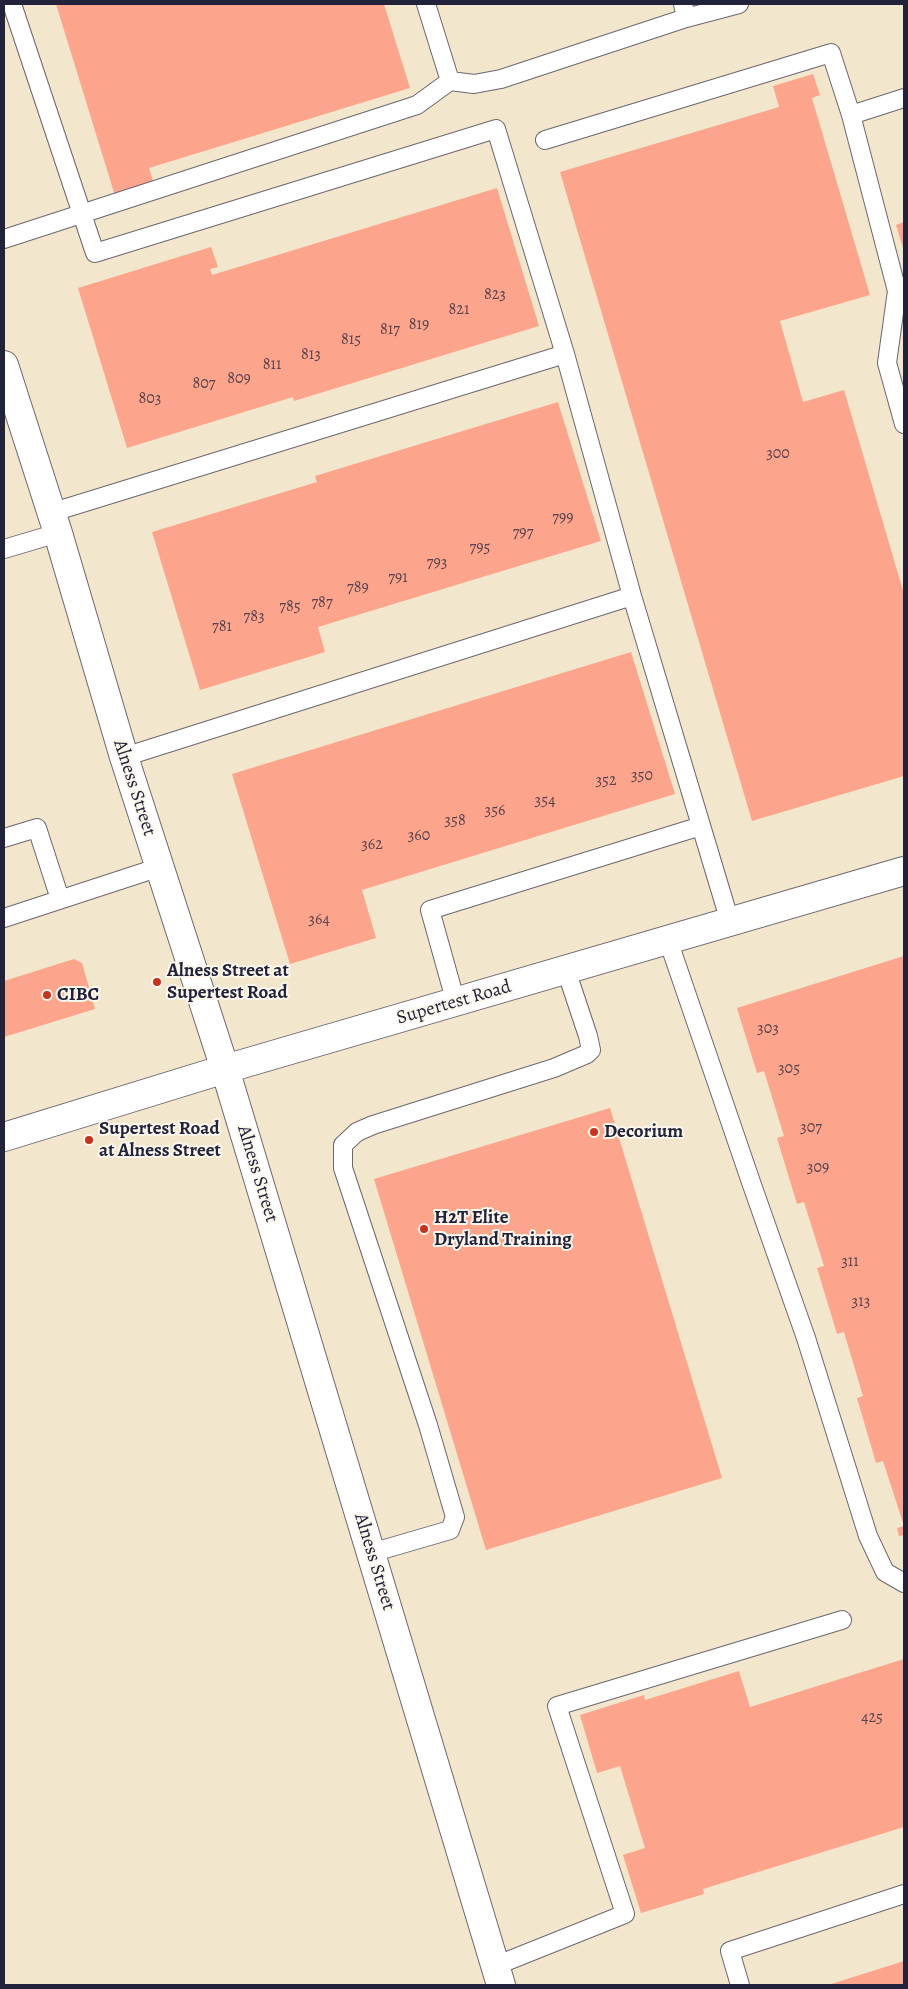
<!DOCTYPE html>
<style>
body{margin:0}
#map{position:relative;width:908px;height:1989px;overflow:hidden;background:#f2e6cc;font-family:Alegreya,serif}
canvas{display:block}
.frame{position:absolute;inset:0;border:5px solid #22223b;pointer-events:none}
</style>
<div id="map">
<canvas width="908" height="1989"></canvas>
<div class="frame"></div>
</div>
<script>
const c = document.querySelector('canvas').getContext('2d');
c.lineJoin = 'round';
function paint(path, color) {
  c.fillStyle = color;
  c.fill(path, 'evenodd');
}
function shape(rows) {
  const path = new Path2D();
  for (const r of rows) {
    path.moveTo(r[0], r[1]);
    for (let i = 2; i < r.length; i += 2) path.lineTo(r[i], r[i + 1]);
  }
  return path;
}
function trace(path, color, width, dash) {
  c.strokeStyle = color;
  c.lineWidth = width;
  c.lineCap = dash ? 'butt' : 'round';
  c.setLineDash(dash || []);
  c.stroke(path);
}
function drawText(font, color, halo, rows, align = 'center') {
  c.font = font + ' Alegreya,serif';
  c.lineWidth = 4;
  c.setLineDash([]);
  c.textBaseline = 'middle';
  c.strokeStyle = halo;
  c.fillStyle = color;
  for (const [text, x, y, turn = 0] of rows) {
    c.save();
    c.translate(x, y);
    c.rotate((+turn || 0) * Math.PI / 180);
    c.textAlign = isNaN(turn) ? turn : align;
    if (halo) c.strokeText(text, 0, 0);
    c.fillText(text, 0, 0);
    c.restore();
  }
}
const building = shape([
 [56,4,384,4,410,88,149,168,155,187,116,199],
 [813,74,820,95,812,98,870,295,780,321,803,402,844,390,904,594,904,776,752,821,560,172,779,107,773,86],
 [497,188,539,326,294,401,293,397,127,448,78,288,211,247,218,267,210,269,212,275],
 [904,222,904,251,896,225],
 [558,402,601,541,318,627,325,652,200,690,152,532,317,482,315,476],
 [631,652,675,794,362,890,376,938,290,964,232,774],
 [904,956,904,1535,899,1536,897,1528,904,1526,883,1461,876,1463,857,1398,863,1396,844,1332,837,1334,817,1268,824,1266,804,1202,797,1204,777,1138,784,1136,764,1071,757,1073,737,1008],
 [74,959,82,963,95,1009,4,1037,4,981],
 [610,1108,722,1478,486,1550,374,1179],
 [904,1659,904,1827,703,1889,704,1894,641,1913,623,1855,645,1848,620,1766,597,1773,580,1715,644,1695,645,1700,739,1671,750,1707],
 [904,1961,904,1985,828,1985]
]);
const service = shape([
 [12,4,95,253,496,129,565,354,50,513],
 [426,4,450,81,474,84,501,79,686,18],
 [683,4,686,18,739,4],
 [904,98,851,115,897,291,887,363,904,424],
 [545,140,831,53,851,115],
 [4,239,417,105,450,81],
 [565,354,632,596,730,922],
 [4,549,58,533],
 [124,757,632,596],
 [4,838,37,828,60,899],
 [4,918,160,867],
 [668,940,752,1185,806,1338,868,1536,885,1572,904,1583],
 [456,1003,430,910,701,826],
 [371,1553,450,1530,455,1517,428,1425,343,1168,343,1145,357,1132,373,1125,554,1068,587,1054,591,1050,588,1036,566,970],
 [495,1966,625,1914,557,1706,842,1620],
 [740,1985,730,1951,904,1894]
]);
const minor = shape([
 [4,365,58,533,124,757,225,1069,501,1985],
 [4,1137,225,1069,904,871]
]);
const markers = [
 [157,982,5,"#c8321e"],
 [47,995,5,"#c8321e"],
 [594,1132,5,"#c8321e"],
 [89,1140,5,"#c8321e"],
 [424,1229,5,"#c8321e"]
];
const numberNames = [
 ["823",495,295],
 ["821",459,310],
 ["819",419,325],
 ["817",390,330],
 ["815",351,340],
 ["813",311,355],
 ["811",272,365],
 ["809",239,379],
 ["807",204,384],
 ["803",150,399],
 ["300",778,454],
 ["799",563,518],
 ["797",523,533],
 ["795",480,548],
 ["793",437,563],
 ["791",398,578],
 ["789",358,588],
 ["787",322,603],
 ["785",290,607],
 ["783",254,617],
 ["781",222,627],
 ["350",642,776],
 ["352",606,781],
 ["354",545,801],
 ["356",495,811],
 ["358",455,821],
 ["360",419,836],
 ["362",372,845],
 ["364",319,920],
 ["303",768,1029],
 ["305",789,1069],
 ["307",811,1128],
 ["309",818,1168],
 ["311",850,1262],
 ["313",861,1302],
 ["425",872,1718]
];
const streetNames = [
 ["Alness Street",134,788,72],
 ["Supertest Road",454,1003,-16],
 ["Alness Street",257,1174,73],
 ["Alness Street",374,1562,73]
];
const poiNames = [
 ["Alness Street at",167,971],
 ["Supertest Road",167,993],
 ["CIBC",57,995],
 ["Supertest Road",99,1129],
 ["at Alness Street",99,1151],
 ["Decorium",604,1132],
 ["H2T Elite",434,1218],
 ["Dryland Training",434,1240]
];
paint(building, '#fca58c');
trace(service, '#6b676e', 20);
trace(minor, '#6b676e', 30);
trace(service, '#fff', 18);
trace(minor, '#fff', 28);
for (const [x, y, r, color] of markers) {
  const dot = new Path2D();
  dot.arc(x, y, r, 0, 2 * Math.PI);
  c.fillStyle = color;
  c.fill(dot);
  trace(dot, '#fbf7ec', 2);
}
drawText('16px', '#58434f', null, numberNames);
drawText('19px', '#22223b', '#fbf7ec', streetNames);
drawText('bold 19px', '#22223b', '#fbf7ec', poiNames, 'left');
</script>
